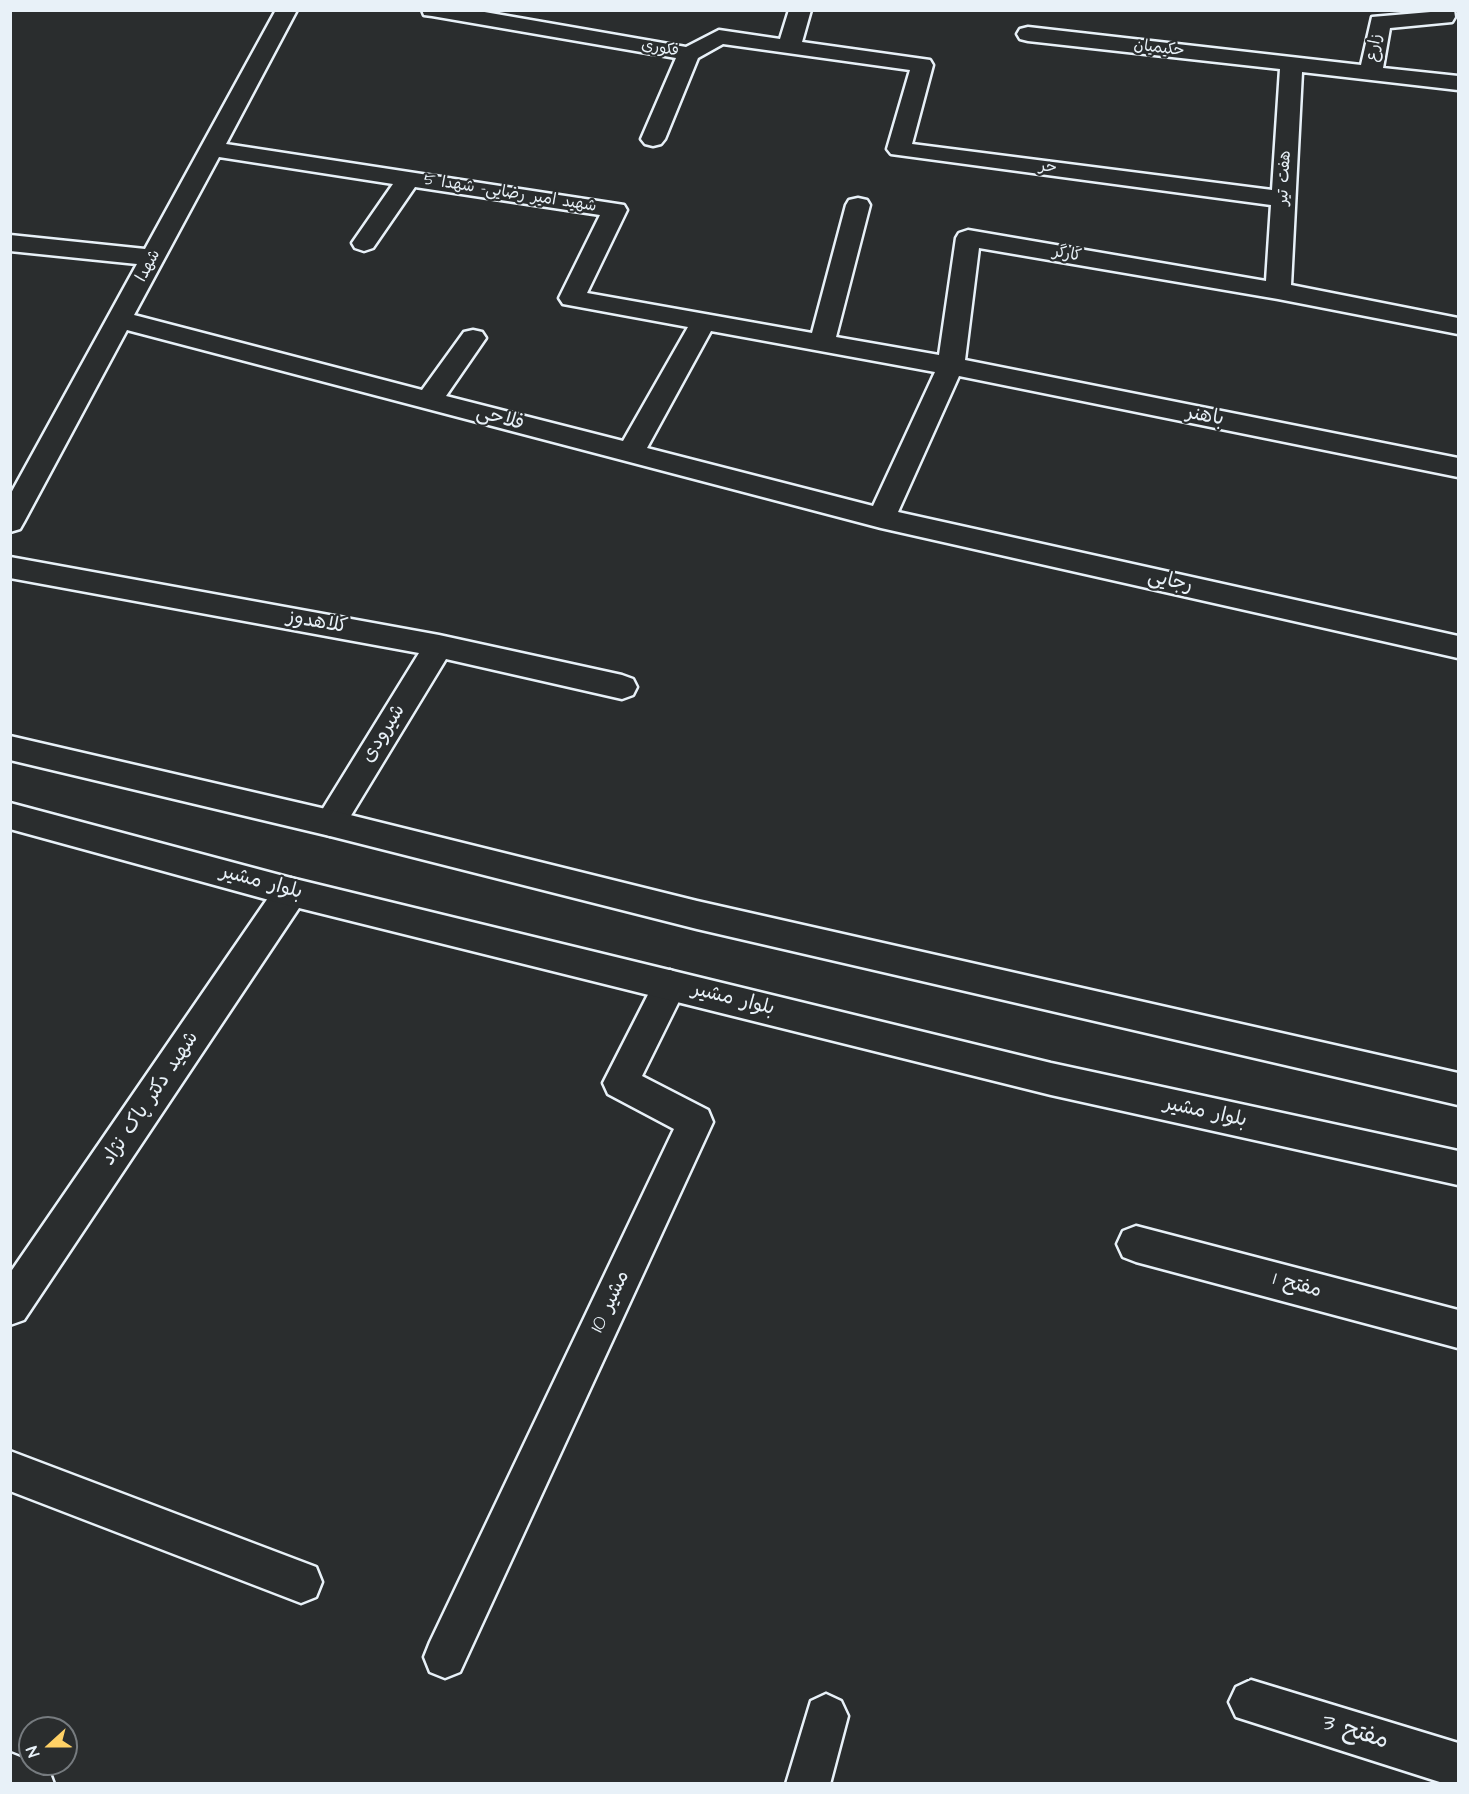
<!DOCTYPE html>
<meta charset="utf-8">
<style>
body{margin:0}
#map{position:relative;width:1469px;height:1794px;overflow:hidden;background:#2a2d2e;font-family:"Architects Daughter",sans-serif}
canvas{display:block}
.frame{position:absolute;inset:0;border:12px solid #e8f1f8;pointer-events:none}
.north{position:absolute;left:18px;top:1716px;width:60px;height:60px;box-sizing:border-box;background:#2a2d2e;border:2px solid #767b7f;border-radius:50%;rotate:249deg;font-size:16px;font-weight:700;line-height:24px;text-align:center;color:#e8f1f8}
.north::after{content:'';display:block;margin:auto;width:21px;height:27px;background:#ffd166;clip-path:polygon(50% 0,100% 100%,50% 72%,0 100%)}
</style>
<div id="map">
<canvas width="1469" height="1794"></canvas>
<div class="frame"></div>
<div class="north">N</div>
</div>
<script>
const c = document.querySelector('canvas').getContext('2d');
c.lineJoin = 'round';
function shape(rows) {
  const path = new Path2D();
  for (const r of rows) {
    path.moveTo(r[0], r[1]);
    for (let i = 2; i < r.length; i += 2) path.lineTo(r[i], r[i + 1]);
  }
  return path;
}
function trace(path, color, width, dash) {
  c.strokeStyle = color;
  c.lineWidth = width;
  c.lineCap = dash ? 'butt' : 'round';
  c.setLineDash(dash || []);
  c.stroke(path);
}
function paint(path, color) {
  c.fillStyle = color;
  c.fill(path, 'evenodd');
}
function drawText(font, color, halo, rows, align = 'center') {
  c.font = font + ' "Architects Daughter","Playpen Sans Arabic",sans-serif';
  c.lineWidth = 4.5;
  c.setLineDash([]);
  c.textBaseline = 'middle';
  c.strokeStyle = halo;
  c.fillStyle = color;
  for (const [text, x, y, turn = 0] of rows) {
    c.save();
    c.translate(x, y);
    c.rotate((+turn || 0) * Math.PI / 180);
    c.textAlign = isNaN(turn) ? turn : align;
    if (halo) c.strokeText(text, 0, 0);
    c.fillText(text, 0, 0);
    c.restore();
  }
}
const minor = shape([
 [276,10,297,10,226,144,624,205,627,210,587,293,812,333,846,205,849,200,858,198,867,200,870,205,836,337,939,355,956,238,959,233,968,230,1266,281,1271,205,891,154,887,149,910,70,723,44,698,58,665,139,661,144,653,146,645,144,641,139,676,58,432,16,424,15,422,10,473,10,686,47,719,30,780,39,789,10,811,10,802,42,930,60,933,65,912,144,1272,190,1280,69,1028,41,1020,39,1017,34,1020,29,1028,27,1361,65,1372,17,1454,10,1455,17,1452,22,1390,28,1383,68,1458,76,1458,90,1302,72,1291,285,1458,318,1458,334,1278,299,979,248,965,360,1458,458,1458,477,959,376,898,512,1458,636,1458,658,881,528,127,330,24,522,20,529,10,532,10,495,137,264,10,251,10,235,145,249,276,10],
 [219,157,393,184,352,243,355,248,364,251,373,248,415,187,600,215,559,298,563,304,688,327,623,441,446,396,486,338,482,332,473,330,464,332,422,390,134,315,219,157],
 [711,331,935,372,873,506,647,448,711,331],
 [10,557,439,635,622,675,633,679,637,687,633,695,622,699,446,659,341,832,330,836,319,832,314,823,419,653,10,578,10,557],
 [291,878,303,882,307,892,303,902,24,1320,10,1325,10,1273,279,882,291,878],
 [670,970,682,975,687,985,642,1076,708,1110,713,1122,460,1672,445,1678,430,1672,424,1657,430,1642,674,1129,608,1094,603,1083,658,975,670,970],
 [1136,1226,1458,1310,1458,1348,1136,1262,1123,1257,1117,1244,1123,1231,1136,1226],
 [10,1451,316,1567,322,1582,316,1597,301,1603,10,1491,10,1451],
 [1251,1680,1458,1743,1458,1784,1446,1784,1236,1717,1229,1702,1236,1687,1251,1680],
 [826,1694,841,1701,848,1716,830,1784,786,1784,811,1701,826,1694],
 [10,1753,30,1761,30,1764,48,1768,54,1784,10,1784,10,1753]
]);
const secondary = shape([
 [10,736,330,810,697,901,1458,1073,1458,1105,697,929,330,836,10,760,10,736],
 [10,803,291,878,1051,1063,1458,1151,1458,1185,1051,1095,291,906,10,829,10,803]
]);
const farStreetnames = [
 ["زارع",1375,48,-80],
 ["فکوری",660,49,10],
 ["حکیمیان",1159,49,7],
 ["حر",1048,168,7],
 ["هفت تیر",1285,178,-87],
 ["شهید امیر رضایی- شهدا 5",510,194,9],
 ["کارگر",1067,255,10],
 ["شهدا",149,266,-62]
];
const streetNames = [
 ["باهنر",1205,417,11],
 ["فلاحی",500,419,15],
 ["رجایی",1170,582,13],
 ["کلاهدوز",317,623,10],
 ["شیرودی",384,734,-58],
 ["بلوار مشیر",261,883,15],
 ["بلوار مشیر",733,1000,14],
 ["شهید دکتر پاک نژاد",151,1099,-56],
 ["بلوار مشیر",1205,1113,12],
 ["مفتح 1",1297,1286,15],
 ["مشیر 10",611,1302,-65]
];
const nearStreetnames = [
 ["مفتح 3",1355,1733,17]
];
trace(minor, '#e8f1f8', 5);
trace(secondary, '#e8f1f8', 5);
paint(minor, '#2a2d2e');
paint(secondary, '#2a2d2e');
drawText('16px', '#e8f1f8', '#2a2d2e', farStreetnames);
drawText('20px', '#e8f1f8', '#2a2d2e', streetNames);
drawText('24px', '#e8f1f8', '#2a2d2e', nearStreetnames);
</script>
